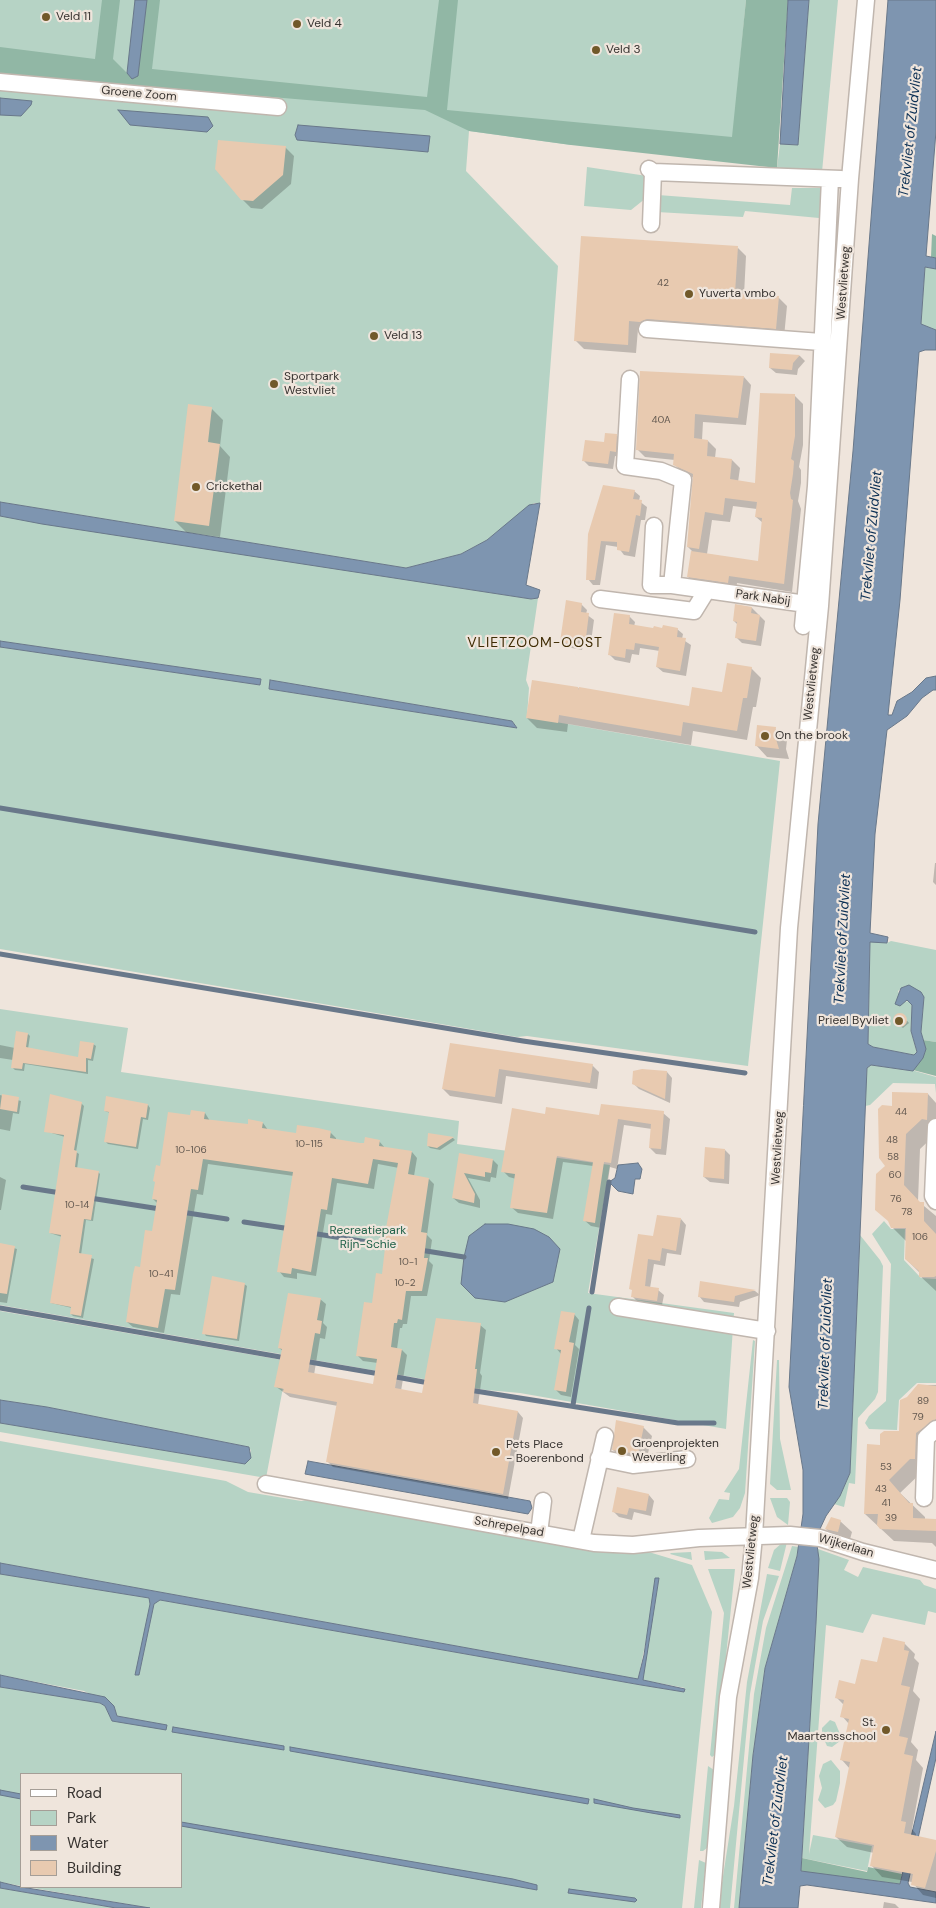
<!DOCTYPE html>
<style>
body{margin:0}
#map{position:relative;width:936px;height:1908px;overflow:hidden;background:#efe5dc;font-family:"DM Sans",sans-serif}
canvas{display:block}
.legend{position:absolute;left:20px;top:1773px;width:162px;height:115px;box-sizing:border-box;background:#efe5dc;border:1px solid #a59e97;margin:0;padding:6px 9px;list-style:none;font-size:15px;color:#373330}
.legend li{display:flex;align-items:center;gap:10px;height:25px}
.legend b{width:25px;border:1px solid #a59e97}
</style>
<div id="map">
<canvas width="936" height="1908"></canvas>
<ul class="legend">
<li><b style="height:6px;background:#fff"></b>Road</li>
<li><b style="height:14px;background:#b6d3c5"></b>Park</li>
<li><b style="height:14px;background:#7e95b0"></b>Water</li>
<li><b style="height:14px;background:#e8cab0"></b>Building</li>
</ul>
</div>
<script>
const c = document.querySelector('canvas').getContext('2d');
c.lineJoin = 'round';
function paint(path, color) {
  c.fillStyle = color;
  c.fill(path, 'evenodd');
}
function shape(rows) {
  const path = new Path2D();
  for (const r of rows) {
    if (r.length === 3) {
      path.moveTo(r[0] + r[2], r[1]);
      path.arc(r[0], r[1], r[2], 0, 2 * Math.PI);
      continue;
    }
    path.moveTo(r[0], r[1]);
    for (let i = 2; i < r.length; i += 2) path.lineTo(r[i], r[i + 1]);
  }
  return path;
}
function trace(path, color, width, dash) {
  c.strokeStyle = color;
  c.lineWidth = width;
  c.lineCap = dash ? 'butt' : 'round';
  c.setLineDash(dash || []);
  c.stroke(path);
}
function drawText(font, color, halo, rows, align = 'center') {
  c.font = font + ' "DM Sans",sans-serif';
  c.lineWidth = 4.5;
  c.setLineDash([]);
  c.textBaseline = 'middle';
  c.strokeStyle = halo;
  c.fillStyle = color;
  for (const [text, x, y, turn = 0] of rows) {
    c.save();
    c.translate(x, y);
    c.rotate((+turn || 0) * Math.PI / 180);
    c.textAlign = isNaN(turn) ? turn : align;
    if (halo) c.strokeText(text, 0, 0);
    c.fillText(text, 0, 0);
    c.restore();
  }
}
const green = shape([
 [0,0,746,0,733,137,571,145,469,131,466,171,558,266,540,503,534,503,487,540,461,554,406,568,0,502],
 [809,0,838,0,822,172,777,168,780,144,798,145],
 [587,167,647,176,646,198,631,210,584,206],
 [792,188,822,188,819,218,745,211,743,217,657,212,658,195,790,205],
 [925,267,936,269,936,330,921,324],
 [0,516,531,599,538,598,526,680,529,688,527,717,780,761,748,1066,527,1036,517,1037,0,949,0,647,260,685,261,679,0,641],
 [270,680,512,721,517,728,269,689],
 [874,940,887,943,891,941,936,950,936,1042,923,1040,921,1032,924,997,905,986,898,991,903,1002,910,1001,912,1005,911,1031,917,1053,914,1055,873,1047,868,1044,870,942],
 [0,1009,128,1028,121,1072,459,1121,457,1144,610,1165,588,1293,734,1313,726,1429,520,1393,486,1390,0,1305],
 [871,1065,915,1071,936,1077,936,1093,935,1084,893,1083,870,1105,865,1106,867,1068],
 [884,1221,891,1229,905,1229,904,1260,921,1278,936,1279,936,1383,917,1383,899,1400,897,1430,869,1429,865,1423,869,1416,886,1401,891,1264,872,1234],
 [860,1235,880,1260,883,1266,878,1392,875,1399,858,1418,855,1484,849,1483,844,1507,834,1504,840,1496,850,1473],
 [0,1311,288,1361,266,1478,0,1432,0,1423,245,1464,251,1451,249,1447,47,1407,0,1400],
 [753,1340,755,1341,745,1493,740,1508,733,1517,712,1523,709,1518,719,1499,729,1500,730,1493,724,1492,739,1469],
 [777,1360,779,1360,780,1439,791,1490,777,1490,770,1484],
 [0,1441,226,1481,248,1492,301,1501,315,1499,642,1550,692,1565,712,1612,682,1908,150,1908,27,1887,181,1887,181,1774,21,1774,21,1886,0,1882,0,1687,100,1703,105,1706,112,1721,166,1725,117,1716,114,1706,84,1691,0,1675,0,1574,149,1598,150,1604,139,1675,154,1603,160,1600,641,1685,684,1692,685,1688,642,1680,659,1578,638,1679,0,1563],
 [770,1498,787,1498,790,1502,788,1525,777,1517],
 [783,1542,787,1542,780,1571,768,1568,774,1550],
 [792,1546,799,1547,797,1556,765,1668,753,1755,739,1908,734,1908,754,1694,766,1628],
 [818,1549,849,1560,844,1570,858,1577,863,1567,920,1580,924,1585,936,1589,936,1613,928,1611,925,1625,872,1614,863,1633,826,1625,809,1854,813,1835,872,1846,867,1871,802,1858,816,1623],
 [704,1551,722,1552,730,1558,705,1560],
 [691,1552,692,1560,670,1554,671,1553],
 [708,1569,735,1569,716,1754,712,1757,710,1755,724,1613],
 [767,1574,779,1576,763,1621,750,1694,730,1908,718,1908,734,1806,747,1682],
 [830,1720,835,1722,840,1734,840,1741,832,1747,827,1746,822,1735,822,1728],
 [831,1760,840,1771,840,1783,836,1801,833,1805,825,1808,818,1800,822,1788,819,1776,823,1764],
 [708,1766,714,1770,707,1848,703,1851,700,1851],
 [699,1860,706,1863,701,1908,694,1908],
 [0,1888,116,1908,0,1908]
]);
const forest = shape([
 [102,0,120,0,113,59,133,79,146,0,160,0,152,69,427,97,439,0,458,0,447,110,732,137,746,0,788,0,777,168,571,145,469,131,425,110,0,74,0,47,95,59],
 [932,234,936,236,936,258,931,257],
 [923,1040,936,1042,936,1076,913,1070,925,1052],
 [802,1858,867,1872,868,1867,902,1874,900,1884,808,1873,801,1871]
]);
const water = shape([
 [135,0,147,0,138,76,132,79,127,73,135,0],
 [788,0,809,0,798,145,780,144,788,0],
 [888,0,936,0,936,131,926,256,936,258,936,269,925,267,921,324,936,330,936,350,925,350,919,352,900,600,888,715,892,715,897,701,912,692,926,678,936,676,936,690,933,690,922,698,907,716,887,730,875,834,870,933,888,937,887,943,870,942,868,1044,873,1047,914,1055,917,1052,911,1031,912,1005,907,1000,900,1006,895,1004,901,988,909,985,921,992,924,997,921,1032,926,1049,923,1058,913,1071,871,1065,867,1068,850,1473,840,1496,826,1516,819,1531,817,1545,819,1559,816,1623,801,1871,900,1884,936,1731,936,1758,908,1883,910,1887,936,1892,936,1903,807,1885,800,1886,798,1908,739,1908,753,1755,765,1668,797,1556,803,1514,803,1470,789,1387,818,824,853,451,888,0],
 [0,98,32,101,31,105,21,116,0,115,0,98],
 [118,110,208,117,213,126,207,132,130,125,118,110],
 [298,125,430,136,428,152,297,140,295,135,298,125],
 [0,502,406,568,461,554,487,540,529,505,540,503,526,585,540,590,538,598,531,599,42,524,0,516,0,502],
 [0,641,261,679,260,685,0,647,0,641],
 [270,680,512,721,517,728,269,689,270,680],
 [638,1163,642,1169,640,1179,635,1179,633,1194,618,1191,609,1182,615,1178,618,1165,638,1163],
 [485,1224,508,1224,534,1229,549,1237,560,1249,553,1282,505,1302,475,1298,461,1284,464,1257,469,1236,485,1224],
 [0,1400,47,1407,249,1447,251,1458,245,1464,0,1423,0,1400],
 [308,1461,530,1501,532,1508,528,1514,305,1474,308,1461],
 [0,1563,638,1679,644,1655,655,1578,659,1578,643,1680,685,1689,684,1692,641,1685,160,1600,154,1604,139,1675,135,1675,150,1604,149,1598,0,1574,0,1563],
 [0,1675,105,1697,114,1706,117,1716,167,1725,166,1730,112,1721,105,1706,100,1703,0,1687,0,1675],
 [173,1727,284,1746,284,1750,172,1732,173,1727],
 [290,1747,589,1799,588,1804,290,1751,290,1747],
 [0,1790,21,1794,21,1799,0,1795,0,1790],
 [594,1799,633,1808,680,1815,680,1818,594,1803,594,1799],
 [181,1822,513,1879,537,1885,537,1890,181,1826,181,1822],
 [0,1882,21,1887,150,1908,116,1908,0,1888,0,1882],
 [569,1889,635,1898,637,1900,635,1902,568,1893,569,1889]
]);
const shadow = shape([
 [285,147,294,156,291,184,262,209,251,208,242,199],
 [738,248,746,256,744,295,778,297,787,306,784,337,638,329,636,353,584,349,576,341],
 [771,355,800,356,805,361,798,369,797,375,776,373,770,368],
 [744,377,751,385,746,425,703,422,702,440,708,441,716,449,715,458,732,460,740,468,738,482,756,484,795,396,803,404,803,445,799,467,801,470,801,483,798,501,801,509,792,592,737,583,736,590,696,585,688,577,692,551,688,547,694,478,683,473,675,465,675,460,645,457,637,449],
 [733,506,757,509,756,517,763,523,759,562,707,554,712,520,730,522],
 [212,409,223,420,220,446,230,457,220,537,186,532,175,521],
 [616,435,622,441,621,457,615,456,613,469,589,466,584,461],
 [634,491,640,496,639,501,647,507,645,520,641,520,635,557,624,555,618,547,606,545,600,585,593,585,588,579,590,534],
 [581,604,587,610,586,614,594,620,591,642,584,641,582,650,567,647,561,642],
 [736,606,752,608,765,621,761,646,742,643,736,637,738,625,734,621],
 [629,616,635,622,634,627,654,630,677,629,683,634,682,639,691,645,686,676,663,672,657,667,660,651,640,648,639,655,632,654,630,663,615,660,609,654],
 [751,668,761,678,756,707,753,707,747,740,693,731,691,745,568,724,567,732,537,728,527,718,577,688,690,707,723,694],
 [775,729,787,740,786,749,789,759,767,757,756,745],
 [935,863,936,863,936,885,933,882],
 [901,1014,909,1023,903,1028,894,1022,894,1018],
 [28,1034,30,1036,28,1049,79,1058,93,1044,96,1046,93,1061,88,1060,88,1074,25,1064,24,1071,15,1070,12,1067,13,1060,0,1058,0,1045,15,1048],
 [451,1044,592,1065,599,1072,597,1089,506,1076,502,1104,450,1096,443,1089],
 [667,1072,672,1078,670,1103,639,1089,633,1083],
 [928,1094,936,1103,936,1134,920,1149,918,1201,936,1216,936,1291,920,1276,920,1273,906,1259,907,1242,892,1227,887,1166,893,1107],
 [0,1095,21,1101,19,1114,13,1113,10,1131,0,1129],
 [81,1103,84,1106,76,1152,79,1154,77,1169,98,1172,100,1174,93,1221,86,1220,81,1255,94,1259,83,1318,73,1316,71,1314,72,1308,51,1303,62,1237,50,1233,65,1137,45,1131],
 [148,1105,150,1108,148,1120,143,1119,138,1149,108,1144,105,1141,110,1113,105,1111],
 [205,1113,210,1121,249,1125,263,1123,268,1130,297,1134,330,1132,336,1138,336,1140,360,1144,379,1141,385,1148,412,1152,417,1158,414,1176,429,1179,434,1184,427,1235,432,1240,429,1261,433,1265,427,1296,411,1296,407,1324,403,1324,402,1328,400,1328,397,1349,402,1350,407,1355,401,1391,423,1395,480,1325,486,1330,480,1373,482,1376,478,1405,518,1412,523,1418,508,1499,333,1467,327,1461,338,1406,290,1397,275,1386,283,1351,279,1348,320,1299,326,1304,323,1323,327,1327,325,1339,320,1338,314,1375,374,1386,378,1363,363,1361,357,1355,383,1275,399,1168,378,1164,374,1189,337,1183,332,1215,326,1214,316,1276,297,1273,297,1279,284,1277,279,1271,294,1176,208,1164,203,1195,197,1194,180,1295,171,1294,164,1333,133,1327,127,1322,153,1232,157,1203,153,1199,161,1167,191,1117],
 [663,1113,670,1119,666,1155,656,1154,650,1148,652,1129,624,1125,617,1169,610,1167,601,1228,591,1226,584,1220,593,1166,563,1162,553,1219,518,1213,511,1207,516,1179,509,1177,503,1171,546,1115,600,1116],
 [430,1135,453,1138,455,1140,440,1150,430,1148,428,1146],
 [725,1150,730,1155,729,1184,710,1182,704,1177],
 [460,1155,493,1160,498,1165,496,1178,491,1177,490,1182,468,1178,480,1200,480,1208,459,1203,453,1198],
 [0,1177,6,1180,1,1210,0,1210],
 [681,1219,686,1225,681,1255,667,1253,665,1266,654,1264,650,1288,658,1290,664,1295,662,1305,638,1302,632,1296,654,1238],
 [0,1244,17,1249,7,1303,0,1302],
 [701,1282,755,1291,760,1295,740,1302,739,1307,704,1302,699,1296],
 [244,1284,247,1286,239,1341,206,1336,204,1333],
 [574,1314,579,1320,575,1345,579,1349,571,1397,561,1395,556,1390,561,1354,556,1348],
 [918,1385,936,1385,936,1440,928,1446,923,1471,900,1493,925,1517,925,1520,936,1520,936,1547,932,1543,894,1541,865,1514,881,1446,900,1432,908,1398],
 [643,1427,652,1436,646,1462,622,1459,613,1450],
 [649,1495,654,1501,651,1516,634,1512,632,1520,619,1517,613,1511],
 [840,1521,852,1532,849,1543,837,1540,826,1529],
 [904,1643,915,1654,914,1658,919,1663,913,1691,920,1699,911,1742,918,1750,916,1760,923,1768,912,1829,916,1834,916,1837,936,1841,936,1898,923,1895,912,1882,882,1877,872,1866,874,1853,847,1847,836,1837,850,1769,842,1760,849,1724,842,1716,844,1705,837,1698,856,1685,878,1664],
 [884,1902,895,1904,899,1908,883,1908]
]);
const stream = shape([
 [0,808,755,932],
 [0,954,523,1041,745,1073],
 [23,1187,61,1193],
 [90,1198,160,1209],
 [181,1212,227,1219],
 [244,1222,291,1229],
 [311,1233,392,1246],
 [420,1250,464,1257],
 [592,1292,609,1182],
 [0,1308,286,1358],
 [304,1361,380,1374],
 [391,1376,429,1383],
 [469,1390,678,1423,714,1423],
 [573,1405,589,1308]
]);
const building = shape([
 [218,140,286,146,283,175,253,201,241,200,215,169],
 [581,236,738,246,735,293,779,296,776,329,647,319,640,322,629,321,628,345,574,341],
 [770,353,800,355,793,363,792,370,769,368],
 [640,371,744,376,738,418,695,414,694,438,708,440,707,456,732,459,730,479,755,483,760,393,795,394,795,436,791,459,794,461,793,474,790,493,791,499,793,500,784,584,729,576,728,583,687,577,691,551,758,561,762,518,755,517,757,502,725,498,723,515,705,512,699,549,687,547,693,474,673,465,674,454,636,450],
 [188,404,212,407,208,442,220,444,209,526,174,521],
 [605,433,617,434,616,452,610,451,608,464,582,461,585,440,604,442],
 [603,485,635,490,633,499,642,500,640,516,636,515,629,552,617,550,617,542,601,541,595,580,586,580,588,534],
 [566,600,582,603,581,612,589,613,586,637,578,636,577,645,560,642],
 [735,604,752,607,751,613,760,615,756,641,735,638,737,622,733,621],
 [614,613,630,615,629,624,653,628,654,626,662,628,663,625,678,628,677,637,686,638,680,671,656,667,659,647,635,643,634,650,626,649,625,658,608,655],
 [727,663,752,667,747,698,743,698,737,731,683,722,681,736,559,715,558,723,526,718,532,680,578,687,578,690,579,687,689,706,692,687,722,692],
 [757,725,776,727,775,736,779,749,755,746],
 [900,1020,7],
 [16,1031,28,1033,26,1047,78,1057,80,1041,94,1043,91,1059,86,1058,86,1072,23,1063,22,1069,11,1068],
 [450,1043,593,1064,590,1083,499,1069,495,1097,442,1089],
 [642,1069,667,1071,665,1099,632,1084,633,1071],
 [892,1092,928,1093,927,1120,922,1119,906,1134,904,1185,920,1202,924,1202,924,1221,936,1234,936,1276,934,1277,919,1277,919,1271,905,1259,906,1228,891,1228,888,1221,875,1210,876,1174,885,1166,879,1158,878,1109,882,1105,892,1106],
 [2,1094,19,1097,17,1112,0,1109],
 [50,1094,82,1102,74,1150,77,1151,75,1167,99,1171,91,1220,84,1219,79,1253,92,1255,81,1316,70,1314,71,1307,50,1303,61,1235,49,1233,64,1135,44,1132],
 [106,1096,148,1104,146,1118,141,1117,136,1147,104,1142,109,1112,104,1111],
 [601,1104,664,1111,661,1149,649,1148,651,1124,618,1119,611,1163,604,1162,595,1223,583,1221,593,1162,557,1156,547,1213,510,1208,515,1174,501,1172,512,1108,545,1114,546,1107,599,1115],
 [191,1110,205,1112,204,1119,248,1124,248,1119,263,1122,262,1128,296,1133,297,1125,318,1128,331,1131,330,1138,360,1143,364,1143,365,1137,380,1140,379,1146,412,1151,408,1174,429,1178,421,1232,427,1233,424,1258,428,1258,422,1291,406,1291,402,1320,398,1319,397,1323,394,1323,391,1347,402,1349,395,1388,422,1393,436,1318,481,1323,475,1369,477,1369,473,1403,518,1411,503,1494,326,1462,337,1402,283,1392,284,1389,274,1387,282,1349,278,1348,288,1293,321,1298,317,1320,322,1321,320,1334,315,1333,308,1372,373,1384,377,1359,356,1356,364,1302,372,1303,376,1273,382,1274,386,1239,384,1239,398,1163,373,1159,368,1184,332,1178,327,1210,321,1209,311,1272,292,1268,291,1274,277,1272,293,1172,203,1159,198,1190,191,1189,175,1290,165,1289,158,1328,126,1322,133,1274,135,1266,140,1267,145,1230,152,1231,157,1200,152,1199,155,1182,153,1181,156,1165,160,1166,168,1112,190,1115],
 [428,1133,454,1137,437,1148,427,1146],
 [705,1147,725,1149,724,1179,703,1177],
 [459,1153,493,1159,491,1173,485,1172,485,1177,464,1173,475,1194,474,1203,452,1198],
 [657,1215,681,1218,676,1251,662,1248,660,1261,648,1259,645,1286,659,1288,657,1301,631,1297,632,1290,629,1289,638,1234,653,1236],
 [0,1243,15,1246,7,1294,0,1293],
 [212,1276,245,1283,237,1339,202,1334],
 [700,1281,756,1290,735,1296,734,1302,698,1297],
 [561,1311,575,1313,569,1342,574,1343,566,1392,554,1390,561,1350,554,1349],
 [918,1384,936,1386,936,1419,916,1433,915,1459,910,1459,889,1480,909,1503,913,1503,913,1518,936,1519,936,1531,880,1529,877,1525,878,1514,864,1514,867,1444,880,1445,880,1434,884,1431,899,1431,900,1400,907,1397],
 [616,1420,644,1426,638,1454,612,1450],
 [617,1487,649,1494,646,1511,629,1508,627,1515,612,1512],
 [831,1517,841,1520,838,1532,825,1529],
 [883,1637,905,1642,904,1650,909,1651,901,1685,910,1687,899,1736,908,1738,904,1754,913,1756,901,1821,906,1822,904,1833,936,1840,936,1851,925,1888,911,1885,913,1874,870,1866,874,1845,835,1837,850,1762,840,1760,849,1719,840,1717,844,1700,835,1698,839,1680,855,1684,861,1659,877,1662]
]);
const minor = shape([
 [0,82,278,107],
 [649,169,653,172,841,179],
 [651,224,653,172],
 [647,329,821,342],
 [630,379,625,466,661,471,683,480,672,585,813,605],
 [654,526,651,585,672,585],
 [600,599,694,611,707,590],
 [803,626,816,486,830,179],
 [936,1127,933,1196,936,1201],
 [618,1307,767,1331],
 [599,1458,633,1465,687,1459],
 [266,1484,594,1543,633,1545,699,1538,790,1535,820,1538,863,1552,936,1570],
 [924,1498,926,1438,936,1429],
 [539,1533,543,1501],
 [581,1540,605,1436],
 [711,1908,728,1697,750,1578,754,1536,789,928,820,606,850,179,866,0]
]);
const markers = [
 [46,17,5,"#715929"],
 [297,24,5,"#715929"],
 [596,50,5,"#715929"],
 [689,294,5,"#715929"],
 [374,336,5,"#715929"],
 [274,384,5,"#715929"],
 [196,487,5,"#715929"],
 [765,736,5,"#715929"],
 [899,1021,5,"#715929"],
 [622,1451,5,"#715929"],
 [496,1452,5,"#715929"],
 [886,1730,5,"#715929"]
];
const numberNames = [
 ["42",663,283],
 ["40A",661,420],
 ["44",901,1112],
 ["48",892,1140],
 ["10-115",309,1144],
 ["10-106",191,1150],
 ["58",893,1157],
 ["60",895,1175],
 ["76",896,1199],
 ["10-14",77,1205],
 ["78",907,1212],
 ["106",920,1237],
 ["10-1",408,1262],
 ["10-41",161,1274],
 ["10-2",405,1283],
 ["89",923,1401],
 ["79",918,1417],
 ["53",886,1467],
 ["43",881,1489],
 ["41",886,1503],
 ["39",891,1518]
];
const poiNames = [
 ["Veld 11",56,17],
 ["Veld 4",307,24],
 ["Veld 3",606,50],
 ["Yuverta vmbo",699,294],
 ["Veld 13",384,336],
 ["Sportpark",284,377],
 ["Westvliet",284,391],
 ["Crickethal",206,487],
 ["On the brook",775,736],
 ["Prieel Byvliet",889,1021,"right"],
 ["Groenprojekten",632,1444],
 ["Weverling",632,1458],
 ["Pets Place",506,1445],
 ["- Boerenbond",506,1459],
 ["St.",876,1723,"right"],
 ["Maartensschool",876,1737,"right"]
];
const streetNames = [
 ["Groene Zoom",139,94,5],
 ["Westvlietweg",844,283,-86],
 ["Park Nabij",763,598,8],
 ["Westvlietweg",812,684,-84],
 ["Westvlietweg",778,1148,-87],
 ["Schrepelpad",509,1527,10],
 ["Wijkerlaan",846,1546,16],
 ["Westvlietweg",751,1552,-84]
];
const parkNames = [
 ["Recreatiepark",368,1231],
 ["Rijn-Schie",368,1245]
];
const waterNames = [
 ["Trekvliet of Zuidvliet",911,132,-84],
 ["Trekvliet of Zuidvliet",872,536,-85],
 ["Trekvliet of Zuidvliet",843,939,-87],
 ["Trekvliet of Zuidvliet",826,1344,-88],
 ["Trekvliet of Zuidvliet",776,1821,-83]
];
const neighbourhoodNames = [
 ["VLIETZOOM-OOST",535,643]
];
paint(green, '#b6d3c5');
paint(forest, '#91b7a5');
paint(water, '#7e95b0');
trace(water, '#69788a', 1);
paint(shadow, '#0003');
trace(stream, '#69788a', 5);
paint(building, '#e8cab0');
trace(minor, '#c0b6ae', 19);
trace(minor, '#fff', 16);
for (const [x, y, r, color] of markers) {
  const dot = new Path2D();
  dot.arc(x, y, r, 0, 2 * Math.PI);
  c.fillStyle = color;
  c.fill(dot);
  trace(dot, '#efe5dc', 2);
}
drawText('10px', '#635950', null, numberNames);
drawText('12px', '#373330', '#efe5dc', poiNames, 'left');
drawText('12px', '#373330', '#efe5dc', streetNames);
drawText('12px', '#206249', '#efe5dc', parkNames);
drawText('italic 14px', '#092e53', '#efe5dc', waterNames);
c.letterSpacing = '1px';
drawText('14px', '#3f2c04', '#efe5dc', neighbourhoodNames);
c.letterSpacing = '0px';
</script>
